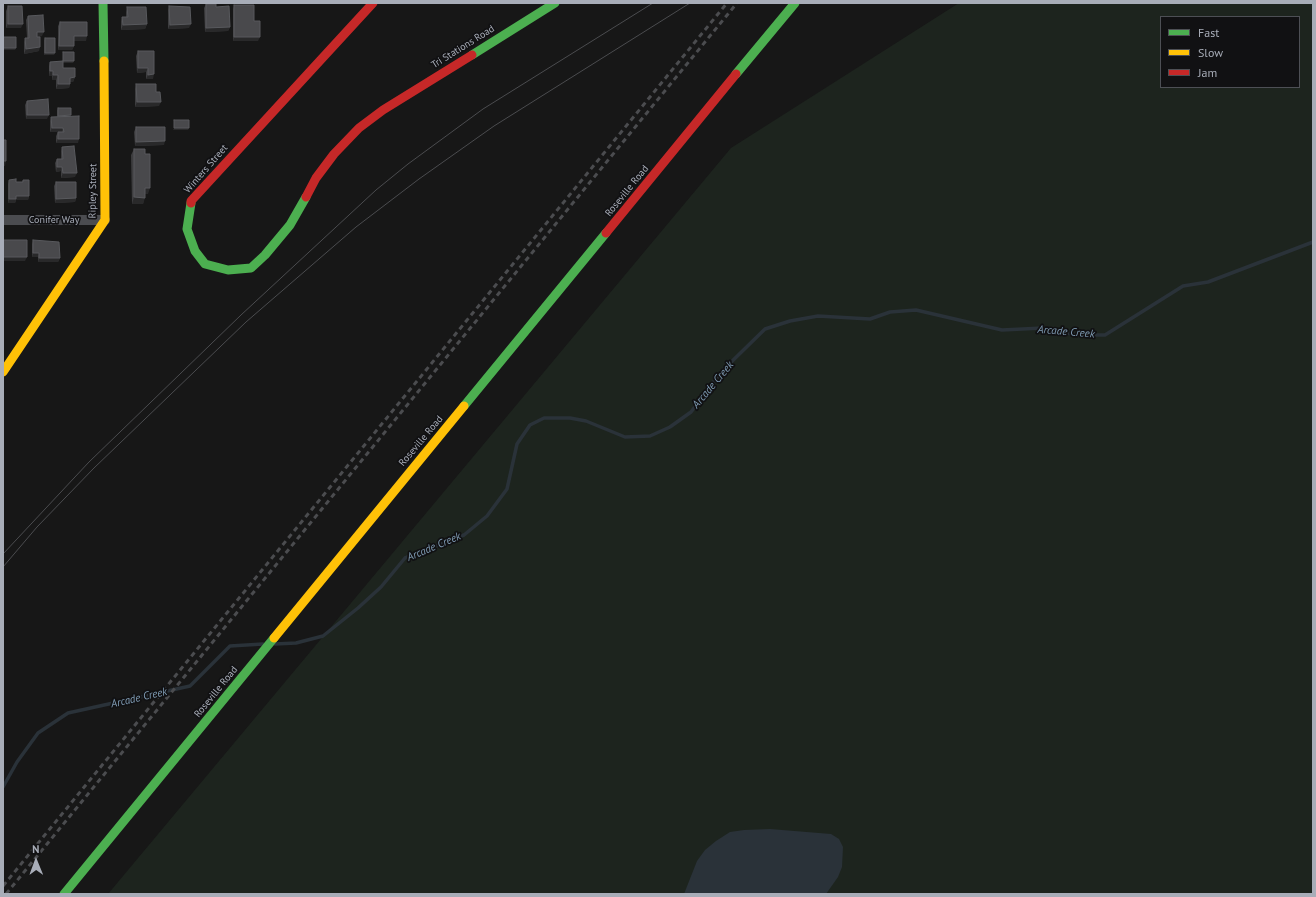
<!DOCTYPE html>
<style>
body{margin:0}
#map{position:relative;width:1316px;height:897px;overflow:hidden;background:#171717;font-family:"PT Sans",sans-serif}
canvas{display:block}
.frame{position:absolute;inset:0;border:4px solid #a8adb8;pointer-events:none}
.legend{position:absolute;left:1160px;top:16px;width:140px;height:72px;box-sizing:border-box;background:#111113;border:1px solid #4d4f55;margin:0;padding:5px 7px;list-style:none;font-size:12px;color:#a8adb8}
.legend li{display:flex;align-items:center;gap:8px;height:20px}
.legend b{width:20px;border:1px solid #4d4f55}
.north{position:absolute;left:16px;top:841px;width:40px;height:40px;-webkit-text-stroke:3px #111113;paint-order:stroke;rotate:359deg;font-size:11px;font-weight:700;line-height:16px;text-align:center;color:#a8adb8}
.north::after{content:'';display:block;margin:auto;width:14px;height:18px;background:#a8adb8;clip-path:polygon(50% 0,100% 100%,50% 72%,0 100%)}
</style>
<div id="map">
<canvas width="1316" height="897"></canvas>
<div class="frame"></div>
<ul class="legend">
<li><b style="height:5px;background:#4caf50"></b>Fast</li>
<li><b style="height:5px;background:#ffc107"></b>Slow</li>
<li><b style="height:5px;background:#c62828"></b>Jam</li>
</ul>
<div class="north">N</div>
</div>
<script>
const c = document.querySelector('canvas').getContext('2d');
c.lineJoin = 'round';
function paint(path, color) {
  c.fillStyle = color;
  c.fill(path, 'evenodd');
}
function shape(rows) {
  const path = new Path2D();
  for (const r of rows) {
    path.moveTo(r[0], r[1]);
    for (let i = 2; i < r.length; i += 2) path.lineTo(r[i], r[i + 1]);
  }
  return path;
}
function trace(path, color, width, dash) {
  c.strokeStyle = color;
  c.lineWidth = width;
  c.lineCap = dash ? 'butt' : 'round';
  c.setLineDash(dash || []);
  c.stroke(path);
}
function drawText(font, color, halo, rows, align = 'center') {
  c.font = font + ' "PT Sans",sans-serif';
  c.lineWidth = 3.5;
  c.setLineDash([]);
  c.textBaseline = 'middle';
  c.strokeStyle = halo;
  c.fillStyle = color;
  for (const [text, x, y, turn = 0] of rows) {
    c.save();
    c.translate(x, y);
    c.rotate((+turn || 0) * Math.PI / 180);
    c.textAlign = isNaN(turn) ? turn : align;
    if (halo) c.strokeText(text, 0, 0);
    c.fillText(text, 0, 0);
    c.restore();
  }
}
const green = shape([
 [959,3,1313,3,1313,894,108,894,731,148],
 [1161,17,1299,17,1299,87,1161,87]
]);
const water = shape([
 [770,829,831,834,839,839,843,847,842,867,838,877,826,894,684,894,697,861,705,850,716,841,730,832,744,830]
]);
const stream = shape([
 [275,644,296,643,323,636,358,608,381,587,405,558,464,535,487,516,507,489,517,444,530,425,544,418,570,418,586,421,625,437,650,436,670,427,691,412,721,372,765,329,790,321,818,316,870,319,890,312,916,310,1002,330,1043,328,1077,335,1105,335,1183,286,1208,282,1313,242],
 [3,787,17,762,38,733,68,713,190,686,230,646,263,644]
]);
const street = shape([
 [3,220,105,220]
]);
const fast = shape([
 [103,3,104,61],
 [472,55,555,3],
 [736,74,795,3],
 [191,203,187,229,195,251,205,264,228,270,251,268,265,255,290,225,306,197],
 [464,406,606,233],
 [64,894,274,638]
]);
const slow = shape([
 [3,372,105,220,104,61],
 [274,638,464,406]
]);
const jam = shape([
 [306,197,316,178,334,154,359,128,383,110,472,55],
 [191,203,191,201,373,3],
 [606,233,736,74]
]);
const tram = shape([
 [3,554,89,462,241,315,376,190,408,164,483,109,653,3],
 [3,567,37,527,94,468,246,322,356,227,419,179,494,126,690,3]
]);
const rail = shape([
 [3,886,727,3],
 [6,894,737,3]
]);
const wall = shape([
 [206,4,216,7,230,27,228,31,205,32,204,8],
 [234,5,254,21,258,41,233,41,233,9],
 [8,6,21,28,6,28,6,11],
 [169,6,189,28,168,29,168,10],
 [127,7,147,24,145,29,121,30,121,21,122,17,126,17,126,12],
 [28,16,42,36,37,37,39,51,24,54,24,42,25,38,27,38,26,20],
 [60,22,86,41,74,41,74,46,72,50,58,50,58,26],
 [45,38,54,55,44,55,44,40],
 [138,51,153,79,146,79,146,72,137,73,136,56],
 [63,52,73,63,63,63,63,68,75,77,73,82,70,82,70,84,69,88,56,89,56,80,52,80,52,76,49,76,49,66,50,62,63,61],
 [136,84,156,92,159,106,135,107,135,89],
 [27,101,47,119,26,119,25,105],
 [58,108,70,116,78,143,56,143,56,136,58,132,50,132,50,121,51,117,57,117,57,110],
 [136,127,164,145,135,146,134,132],
 [62,147,75,177,61,178,61,171,56,172,55,163,57,159,61,159,61,151],
 [134,149,148,194,145,194,143,204,132,204,131,155],
 [9,180,16,182,22,182,23,180,29,196,28,200,16,200,15,203,8,203,8,184],
 [56,182,76,198,75,202,55,203,54,186],
 [33,240,60,258,58,262,38,262,38,257,32,257,32,244]
]);
const shadedWall = shape([
 [8,24,23,24,21,28,6,28],
 [147,24,145,29,121,30,123,25],
 [191,24,189,28,168,29,170,25],
 [230,27,228,31,205,32,206,28],
 [37,32,44,32,42,36,36,37],
 [74,36,87,36,86,41,72,41],
 [234,37,260,37,258,41,233,41],
 [59,46,74,46,72,50,58,50],
 [40,47,39,51,24,54,26,49],
 [3,48,16,48,15,50,3,50],
 [45,53,55,53,54,55,44,55],
 [63,61,74,61,73,63,63,63],
 [138,68,148,68,146,72,137,73],
 [50,71,53,71,52,76,49,76],
 [154,74,153,79,146,79,148,75],
 [53,75,58,75,56,80,52,80],
 [75,77,73,82,69,82,70,78],
 [58,84,70,84,69,88,56,89],
 [137,102,161,102,159,106,135,107],
 [27,115,49,115,47,119,26,119],
 [71,115,70,117,57,118,58,116],
 [52,128,63,128,62,132,50,132],
 [174,128,189,128,188,130,173,130],
 [58,139,79,139,78,143,56,143],
 [165,141,164,145,135,146,136,142],
 [3,161,6,161,5,166,3,166],
 [57,167,62,167,61,171,56,172],
 [63,173,77,173,75,177,61,178],
 [145,188,150,188,148,194,143,194],
 [16,196,29,196,28,200,16,200,15,203,8,203,9,199],
 [134,197,145,198,143,204,132,204],
 [76,198,75,202,55,203,56,199],
 [33,253,39,253,38,257,32,257],
 [3,257,27,257,25,261,3,261],
 [39,258,60,258,58,262,38,262]
]);
const building = shape([
 [206,4,216,4,216,7,229,6,230,27,206,28,206,4],
 [234,5,254,5,254,21,260,21,260,37,234,37,234,5],
 [8,6,22,6,23,24,8,24,8,6],
 [169,6,190,7,191,24,170,25,169,6],
 [127,7,146,7,147,24,123,25,122,17,128,17,127,7],
 [43,15,44,32,37,32,37,37,40,37,40,47,26,49,25,38,29,38,28,16,43,15],
 [60,22,87,22,87,36,74,36,74,46,59,46,60,22],
 [3,37,16,37,16,48,3,48,3,37],
 [45,38,55,38,55,53,45,53,45,38],
 [138,51,154,51,154,74,148,75,148,68,138,68,138,51],
 [63,52,74,52,74,61,63,61,63,52],
 [63,61,63,68,75,68,75,77,70,78,70,84,58,84,58,75,53,75,53,71,50,71,50,62,63,61],
 [136,84,156,84,156,92,160,92,161,102,137,102,136,84],
 [48,99,49,115,27,115,27,101,48,99],
 [58,108,71,108,71,115,58,116,58,108],
 [79,116,79,139,58,139,58,132,64,132,63,128,52,128,51,117,79,116],
 [174,120,189,120,189,128,174,128,174,120],
 [136,127,165,127,165,141,136,142,136,127],
 [3,140,6,140,6,161,3,161,3,140],
 [74,146,77,173,63,173,62,167,57,167,57,159,63,159,62,147,74,146],
 [134,149,145,149,145,154,150,154,150,188,145,188,145,198,134,197,134,149],
 [16,179,16,182,23,182,23,180,29,180,29,196,16,196,16,199,9,199,9,180,16,179],
 [56,182,76,182,76,198,56,199,56,182],
 [3,240,27,240,27,257,3,257,3,240],
 [33,240,59,242,60,258,39,258,39,253,33,253,33,240]
]);
const streetNames = [
 ["Tri Stations Road",463,47,-32],
 ["Winters Street",206,169,-49],
 ["Ripley Street",93,191,-89],
 ["Roseville Road",627,191,-51],
 ["Conifer Way",54,220],
 ["Roseville Road",421,441,-50],
 ["Roseville Road",216,692,-51]
];
const waterNames = [
 ["Arcade Creek",1066,332,5],
 ["Arcade Creek",713,385,-50],
 ["Arcade Creek",434,547,-23],
 ["Arcade Creek",139,698,-13]
];
paint(green, '#1d241e');
paint(water, '#2a3239');
trace(stream, '#2a3239', 3.5);
trace(street, '#4b4c50', 10);
trace(fast, '#4caf50', 9);
trace(slow, '#ffc107', 9);
trace(jam, '#c62828', 9);
trace(tram, '#4b4c4f', 1);
trace(rail, '#4b4c4f', 3, [5, 4]);
paint(wall, '#3d3d3f');
paint(shadedWall, '#29292a');
paint(building, '#49494c');
trace(building, '#58595d', 1);
drawText('10px', '#a8adb8', '#111113', streetNames);
drawText('italic 11px', '#7f9bb3', '#111113', waterNames);
</script>
